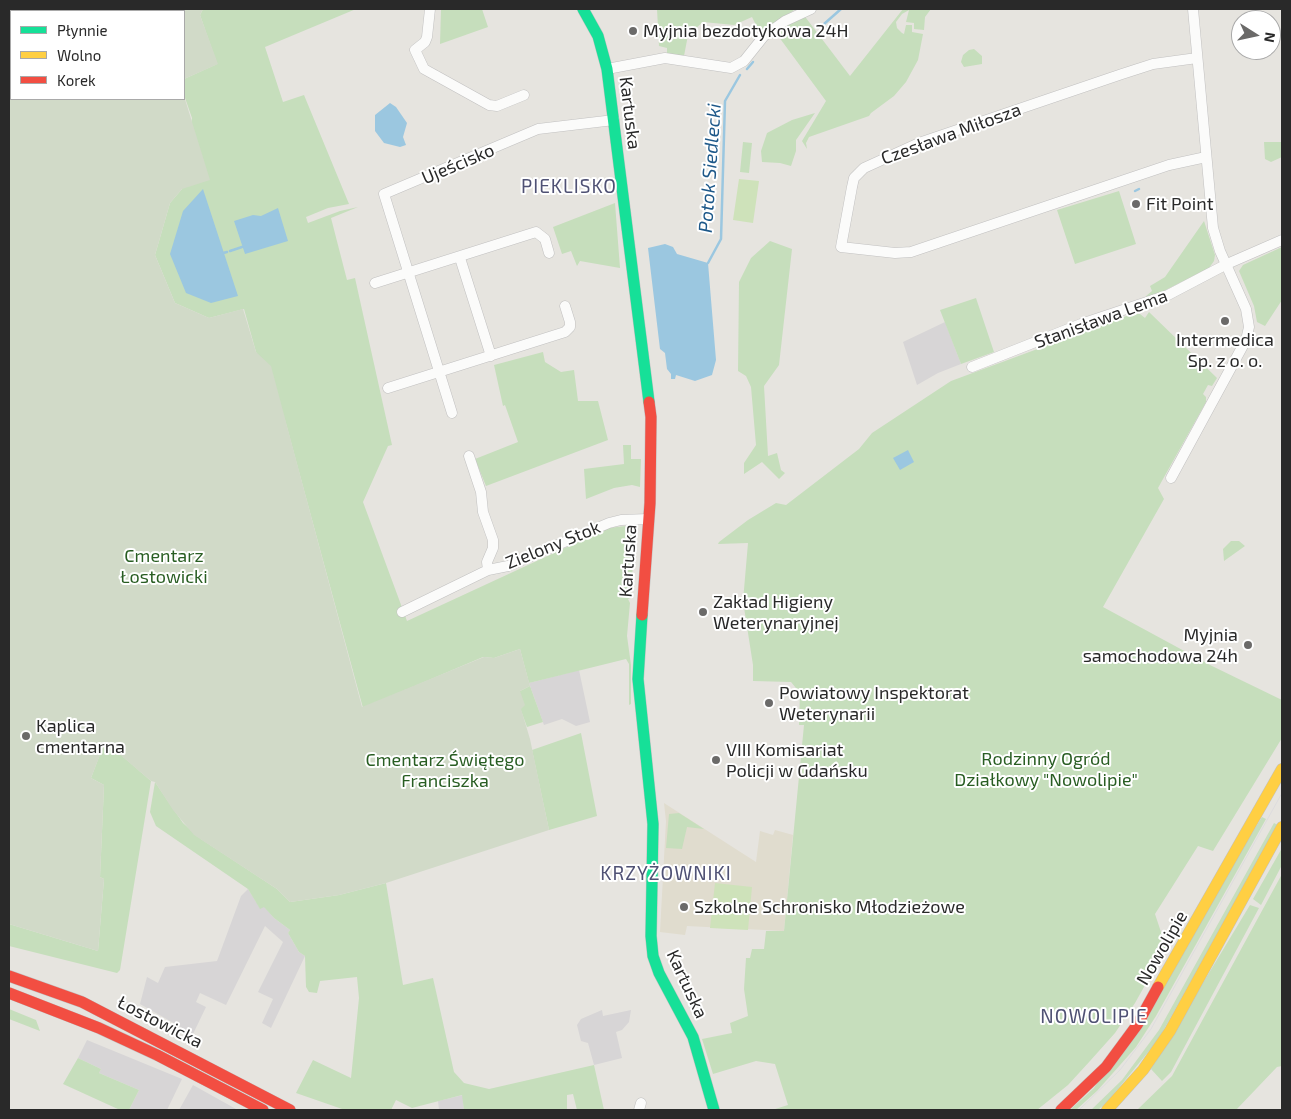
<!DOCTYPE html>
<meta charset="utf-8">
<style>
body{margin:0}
#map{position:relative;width:1291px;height:1119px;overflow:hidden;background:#e6e4df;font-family:"Exo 2",sans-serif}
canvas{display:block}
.frame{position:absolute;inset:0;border:10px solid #292929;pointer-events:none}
.legend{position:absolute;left:10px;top:10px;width:175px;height:90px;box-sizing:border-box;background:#fff;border:1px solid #a9a9a9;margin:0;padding:6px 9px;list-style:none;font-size:15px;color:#292929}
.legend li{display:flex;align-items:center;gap:10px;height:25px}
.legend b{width:25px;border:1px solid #a9a9a9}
.north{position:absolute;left:1231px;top:10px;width:50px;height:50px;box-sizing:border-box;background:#fff;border:1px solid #a9a9a9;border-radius:50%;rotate:100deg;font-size:14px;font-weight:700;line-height:20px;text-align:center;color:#292929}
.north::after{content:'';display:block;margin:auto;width:18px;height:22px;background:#6b6a69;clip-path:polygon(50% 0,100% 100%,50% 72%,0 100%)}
</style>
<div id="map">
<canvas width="1291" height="1119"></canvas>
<div class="frame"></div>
<ul class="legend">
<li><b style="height:6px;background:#16e098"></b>Płynnie</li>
<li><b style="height:6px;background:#ffcf43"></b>Wolno</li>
<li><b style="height:6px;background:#f24e42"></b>Korek</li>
</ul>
<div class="north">N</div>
</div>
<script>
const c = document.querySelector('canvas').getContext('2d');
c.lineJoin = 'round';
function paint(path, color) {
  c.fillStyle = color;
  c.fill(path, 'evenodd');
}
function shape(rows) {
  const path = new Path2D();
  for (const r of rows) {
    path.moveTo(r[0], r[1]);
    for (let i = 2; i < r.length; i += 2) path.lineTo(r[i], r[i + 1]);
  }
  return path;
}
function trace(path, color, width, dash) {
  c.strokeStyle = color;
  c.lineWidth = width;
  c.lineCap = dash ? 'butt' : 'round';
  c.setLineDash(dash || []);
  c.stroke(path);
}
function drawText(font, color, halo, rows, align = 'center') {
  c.font = font + ' "Exo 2",sans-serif';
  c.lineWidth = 4;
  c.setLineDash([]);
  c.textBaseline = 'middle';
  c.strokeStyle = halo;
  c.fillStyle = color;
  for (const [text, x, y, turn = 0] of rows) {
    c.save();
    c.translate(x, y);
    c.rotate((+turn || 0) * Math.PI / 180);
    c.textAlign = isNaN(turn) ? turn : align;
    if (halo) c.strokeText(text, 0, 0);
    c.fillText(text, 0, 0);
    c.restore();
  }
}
const industrial = shape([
 [945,322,961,364,938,373,917,385,903,342],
 [579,670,590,722,576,726,562,719,544,725,529,683],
 [248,889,260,908,264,906,274,918,290,930,288,933,299,952,305,956,271,1028,262,1023,273,999,258,992,283,942,265,926,226,1005,200,993,196,1002,206,1007,193,1034,140,1004,147,977,158,983,165,967,217,961,241,896],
 [602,1010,603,1016,631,1010,629,1022,622,1030,616,1032,622,1058,594,1065,588,1043,581,1041,577,1025,581,1019],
 [87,1040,182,1079,167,1110,129,1110,139,1090,99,1073,101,1069,78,1058],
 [193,1085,236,1109,235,1110,179,1110],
 [463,1095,464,1110,439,1110,438,1101]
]);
const education = shape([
 [664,803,756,862,760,831,773,835,775,830,793,835,784,931,687,926,685,935,660,932,666,821]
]);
const green = shape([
 [203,9,356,9,265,47,283,102,304,95,349,204,328,208,306,217,308,223,340,211,358,207,331,218,347,280,355,278,392,445,388,446,363,502,407,621,608,528,635,525,631,598,628,599,630,603,627,636,631,665,631,704,629,705,629,664,626,659,529,683,520,649,494,658,483,657,363,708,285,420,256,352,244,309,209,318,175,303,155,255,170,203,182,189,192,118,184,95,184,79,217,64,200,15],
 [441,9,482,9,488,27,440,44],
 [657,9,793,9,794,10,761,35,752,17,734,25,703,22,688,35,684,56,667,54,667,48,659,46],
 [903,9,931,9,925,17,924,30,914,29,914,23,906,22,909,10,902,14,896,22,897,28,902,33,904,34,906,25,912,25,912,32,923,34,918,60,906,82,894,96,871,113,869,116,809,137,806,143,807,149,802,141,826,101,776,33,803,14,850,76],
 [974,49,982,56,982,64,964,67,961,62,963,55,969,50],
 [815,113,796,140,796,151,791,166,780,163,762,162,761,151,767,133,792,120],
 [743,142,752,143,749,173,740,172],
 [1264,142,1282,142,1282,157,1271,162,1265,159],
 [1119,191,1136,244,1075,264,1057,210],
 [615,203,620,268,580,261,577,266,571,251,562,254,553,227],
 [1204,221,1215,255,1214,261,1209,268,1148,299,1146,296,1152,291,1150,286,1165,277],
 [770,241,792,249,779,365,764,386,768,456,777,453,781,470,785,473,779,479,762,462,744,474,744,463,756,445,751,387,746,376,738,371,739,282,751,258],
 [1282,247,1282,300,1265,326,1257,322,1254,306,1239,271,1243,265],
 [976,298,994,352,961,364,940,310],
 [1149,312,1217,378,1212,386,1208,385,1203,394,1206,397,1206,402,1158,488,1164,499,1103,607,1212,666,1282,700,1282,738,1213,851,1198,846,1155,914,1162,935,1172,937,1135,1003,1115,1033,1090,1061,1068,1085,1037,1110,772,1110,788,1105,775,1064,756,1061,713,1074,702,1039,732,1033,730,1023,748,1016,744,989,746,958,750,958,752,949,764,949,766,931,784,931,804,725,799,725,800,693,791,682,753,681,753,665,743,601,748,543,718,544,719,542,748,520,776,503,786,505,859,449,872,433,951,381,1132,314,1140,314,1145,318],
 [543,352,545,362,561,372,574,370,578,401,598,401,608,440,486,486,475,459,518,442,505,405,503,406,494,365],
 [623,445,631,445,631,459,641,459,640,487,632,485,614,488,586,499,584,469,624,464],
 [1231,541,1239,541,1245,546,1224,561,1223,549],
 [530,686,543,722,527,727,520,708,520,691],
 [581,733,597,816,549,830,532,750],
 [105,741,151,781,120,970,117,973,9,946,9,924,98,951,104,879,100,877,104,785,91,778],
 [155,782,183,823,201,839,277,889,290,902,339,895,386,883,403,985,433,978,454,1072,464,1083,489,1089,594,1065,604,1110,577,1110,573,1094,567,1095,567,1110,464,1110,462,1095,412,1108,396,1100,391,1110,345,1110,296,1093,313,1060,351,1078,359,998,357,977,320,981,317,993,309,992,306,987,305,956,299,952,288,933,290,930,274,918,264,907,260,909,248,889,156,826,150,812],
 [679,813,704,829,687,827,682,849,666,848,669,814],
 [1262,817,1266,819,1156,1016,1136,1047,1097,1091,1076,1110,1070,1110,1094,1088],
 [1274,823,1278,825,1158,1040,1108,1101,1098,1110,1091,1110,1122,1080,1159,1030],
 [1282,848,1282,865,1261,905,1253,899],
 [1282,874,1282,1066,1277,1067,1236,1110,1137,1110,1172,1076],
 [1250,905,1259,908,1171,1072,1162,1081,1151,1069],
 [9,1009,36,1020,40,1031,9,1019],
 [78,1058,101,1069,99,1073,139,1090,129,1110,120,1110,63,1084]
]);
const cemetery = shape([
 [9,9,203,9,200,15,218,64,184,79,184,11,11,11,11,99,184,99,184,96,210,180,182,189,170,203,155,255,175,303,209,318,243,309,256,352,271,366,362,707,484,657,494,658,520,649,530,686,520,691,525,705,521,709,530,739,549,830,386,883,339,895,290,902,277,889,194,835,173,810,155,782,151,781,105,742,91,778,104,785,100,877,104,879,98,951,9,924]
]);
const pitch = shape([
 [739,179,759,181,753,223,733,220],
 [715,883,752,887,748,930,710,928]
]);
const water = shape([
 [390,103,396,107,407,123,403,137,406,145,400,147,384,143,375,131,375,115],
 [203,189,238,296,211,303,186,293,170,254,183,211],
 [278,208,288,241,245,254,234,221,253,215,261,216],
 [665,244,673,247,677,254,708,263,716,360,712,375,695,381,676,375,675,379,671,379,671,374,667,369,665,353,660,349,648,248],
 [908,450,914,462,900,470,893,458]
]);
const stream = shape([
 [824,24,841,9],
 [747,69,753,62],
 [1135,191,1139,189],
 [230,251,242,247],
 [223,253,227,252],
 [708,263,721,239,725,101,740,75]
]);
const street = shape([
 [430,9,427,37,425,42,415,50,424,69,489,105,497,106,524,95],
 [1197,58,1153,64,1122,74,919,143,864,168,854,178,852,187,841,247,895,253,911,252,1169,165,1206,157],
 [607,69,665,58,731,68,744,61,764,36,785,21,811,9],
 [460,258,491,356],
 [375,283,536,232,545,239,549,253],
 [972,367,1081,324,1168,295,1227,264,1282,240],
 [388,388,565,332,570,327,570,322,565,306],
 [452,413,384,194,538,129,614,120],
 [469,456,481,492,483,512,493,540,493,548,487,562,488,570],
 [1171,478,1246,340,1249,327,1246,309,1220,251,1213,228,1193,9],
 [402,612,488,570,508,566,609,523,621,520,648,519],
 [639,1110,641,1103]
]);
const fast = shape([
 [583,9,598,36,607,69,649,402],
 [642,615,638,679,653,824,651,936,653,956,659,973,693,1037,714,1110]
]);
const slow = shape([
 [1158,987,1282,769],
 [1107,1110,1143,1070,1170,1031,1282,827]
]);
const jam = shape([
 [642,615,650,503,651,417,649,402],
 [9,976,82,1002,290,1110],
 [9,993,99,1028,157,1055,263,1110],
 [1061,1110,1106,1067,1137,1025,1158,987]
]);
const tram = shape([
 [1079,1110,1120,1070,1151,1029,1282,793]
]);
const markers = [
 [633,31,5,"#6b6a69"],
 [1136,204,5,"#6b6a69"],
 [1225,321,5,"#6b6a69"],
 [703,612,5,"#6b6a69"],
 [1248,645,5,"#6b6a69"],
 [769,703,5,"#6b6a69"],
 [26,736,5,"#6b6a69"],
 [716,760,5,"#6b6a69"],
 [684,907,5,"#6b6a69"]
];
const poiNames = [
 ["Myjnia bezdotykowa 24H",643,31],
 ["Fit Point",1146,204],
 ["Intermedica",1225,340,"center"],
 ["Sp. z o. o.",1225,361,"center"],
 ["Zakład Higieny",713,602],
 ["Weterynaryjnej",713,623],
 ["Myjnia",1238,635,"right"],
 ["samochodowa 24h",1238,656,"right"],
 ["Powiatowy Inspektorat",779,693],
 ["Weterynarii",779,714],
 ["Kaplica",36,726],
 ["cmentarna",36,747],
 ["VIII Komisariat",726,750],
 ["Policji w Gdańsku",726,771],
 ["Szkolne Schronisko Młodzieżowe",694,907]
];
const streetNames = [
 ["Kartuska",630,113,83],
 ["Czesława Miłosza",951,134,-20],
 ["Ujeścisko",458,164,-23],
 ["Stanisława Lema",1101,319,-20],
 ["Zielony Stok",553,545,-22],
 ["Kartuska",628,561,-86],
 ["Nowolipie",1162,948,-60],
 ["Kartuska",687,984,65],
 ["Łostowicka",160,1022,27]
];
const parkNames = [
 ["Cmentarz",164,556],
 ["Łostowicki",164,577],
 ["Rodzinny Ogród",1046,759],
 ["Działkowy \"Nowolipie\"",1046,780],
 ["Cmentarz Świętego",445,760],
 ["Franciszka",445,781]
];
const waterNames = [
 ["Potok Siedlecki",710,168,-86]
];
const neighbourhoodNames = [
 ["PIEKLISKO",569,187],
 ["KRZYŻOWNIKI",666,874],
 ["NOWOLIPIE",1094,1017]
];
paint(industrial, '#d7d5d6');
paint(education, '#e0dcce');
paint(green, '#c6debc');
paint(cemetery, '#d1dac8');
paint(pitch, '#cee2ba');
paint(water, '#9bc7e0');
trace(stream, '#9bc7e0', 2.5);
trace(street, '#c1c0c0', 11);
trace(fast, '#c1c0c0', 12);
trace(slow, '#c1c0c0', 12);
trace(jam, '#c1c0c0', 12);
trace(street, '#fbfbfa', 10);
trace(fast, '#16e098', 11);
trace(slow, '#ffcf43', 11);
trace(jam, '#f24e42', 11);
trace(tram, '#dddcde', 1);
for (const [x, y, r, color] of markers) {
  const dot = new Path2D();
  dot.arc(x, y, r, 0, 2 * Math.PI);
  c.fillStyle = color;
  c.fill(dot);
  trace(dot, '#fff', 2);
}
drawText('18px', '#292929', '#fff', poiNames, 'left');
drawText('18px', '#292929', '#fff', streetNames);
drawText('18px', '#285d22', '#fff', parkNames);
drawText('italic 19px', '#1d5889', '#fff', waterNames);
c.letterSpacing = '1px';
drawText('19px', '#4f5174', '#fff', neighbourhoodNames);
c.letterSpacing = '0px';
</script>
